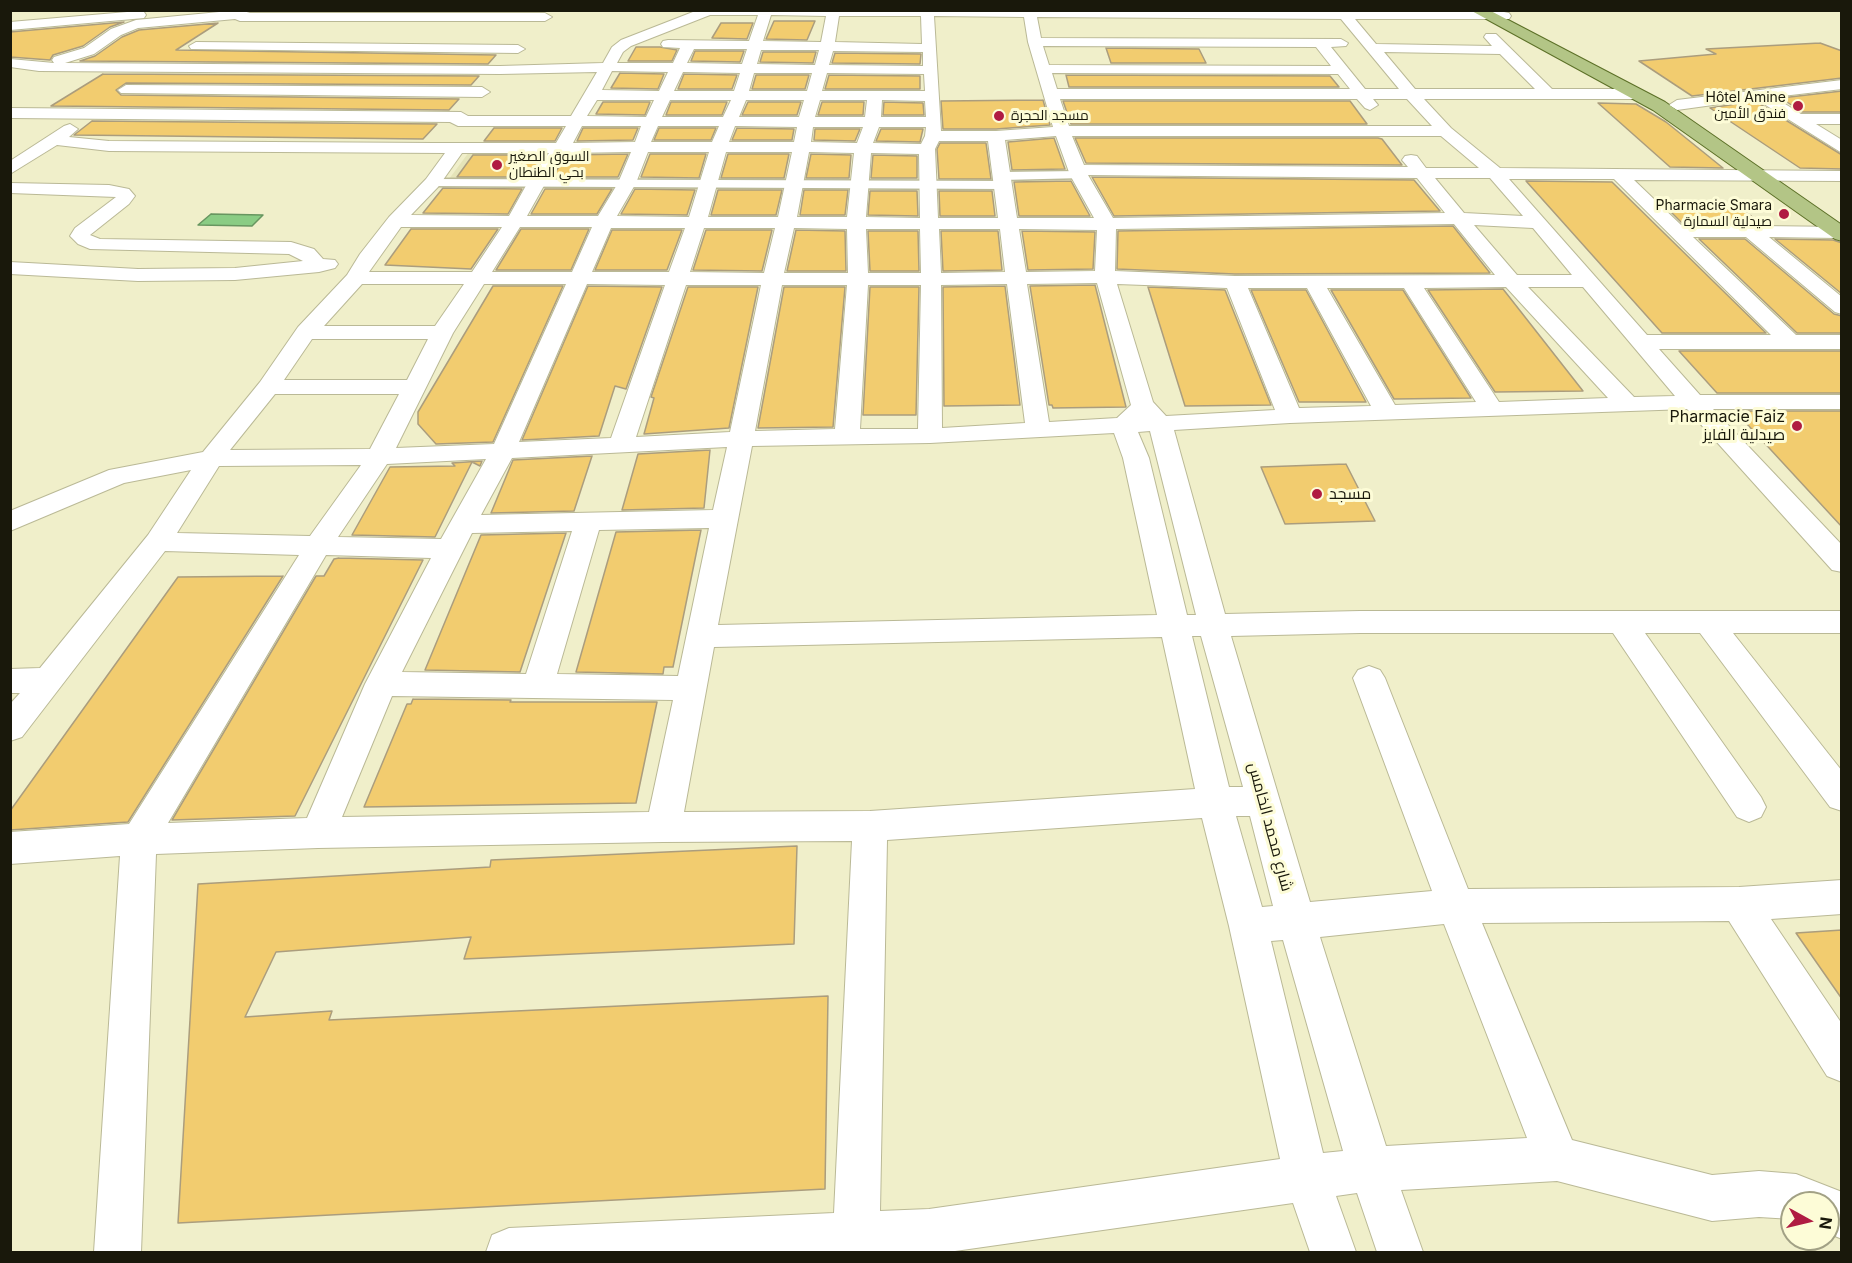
<!DOCTYPE html>
<meta charset="utf-8">
<style>
body{margin:0}
#map{position:relative;width:1852px;height:1263px;overflow:hidden;background:#f0efca;font-family:Inter,sans-serif}
canvas{display:block}
.frame{position:absolute;inset:0;border:12px solid #19180b;pointer-events:none}
.north{position:absolute;left:1780px;top:1191px;width:60px;height:60px;box-sizing:border-box;background:#fdfcd7;border:2px solid #a2a185;border-radius:50%;rotate:98deg;font-size:16px;font-weight:700;line-height:24px;text-align:center;color:#19180b}
.north::after{content:'';display:block;margin:auto;width:21px;height:27px;background:#b01c42;clip-path:polygon(50% 0,100% 100%,50% 72%,0 100%)}
</style>
<div id="map">
<canvas width="1852" height="1263"></canvas>
<div class="frame"></div>
<div class="north">N</div>
</div>
<script>
const c = document.querySelector('canvas').getContext('2d');
c.lineJoin = 'round';
function paint(path, color) {
  c.fillStyle = color;
  c.fill(path, 'evenodd');
}
function shape(rows) {
  const path = new Path2D();
  for (const r of rows) {
    path.moveTo(r[0], r[1]);
    for (let i = 2; i < r.length; i += 2) path.lineTo(r[i], r[i + 1]);
  }
  return path;
}
function trace(path, color, width, dash) {
  c.strokeStyle = color;
  c.lineWidth = width;
  c.lineCap = dash ? 'butt' : 'round';
  c.setLineDash(dash || []);
  c.stroke(path);
}
function drawText(font, color, halo, rows, align = 'center') {
  c.font = font + ' Inter,Cairo,sans-serif';
  c.lineWidth = 6;
  c.setLineDash([]);
  c.textBaseline = 'middle';
  c.strokeStyle = halo;
  c.fillStyle = color;
  for (const [text, x, y, turn = 0] of rows) {
    c.save();
    c.translate(x, y);
    c.rotate((+turn || 0) * Math.PI / 180);
    c.textAlign = isNaN(turn) ? turn : align;
    if (halo) c.strokeText(text, 0, 0);
    c.fillText(text, 0, 0);
    c.restore();
  }
}
const built = shape([
 [469,152,543,152,525,178,449,179]
]);
const water = shape([
 [211,214,263,215,252,226,198,225,211,214]
]);
const building = shape([
 [774,21,815,21,807,40,766,39,774,21],
 [124,22,110,27,83,46,53,55,50,60,10,57,10,32,124,22],
 [218,23,176,50,496,55,488,64,80,61,95,56,122,37,139,30,218,23],
 [721,23,753,23,747,39,712,38,721,23],
 [1820,43,1842,51,1842,78,1692,96,1639,61,1716,54,1706,49,1820,43],
 [636,47,660,47,677,50,672,61,628,61,636,47],
 [1106,48,1199,49,1206,63,1111,63,1106,48],
 [695,51,744,51,740,62,691,61,695,51],
 [763,52,816,52,813,63,760,62,763,52],
 [835,53,921,54,920,64,832,63,835,53],
 [620,73,664,74,658,89,611,88,620,73],
 [103,74,479,76,471,85,126,83,116,90,121,95,459,99,449,110,51,106,103,74],
 [684,74,737,75,732,89,678,89,684,74],
 [756,75,809,75,805,89,752,89,756,75],
 [829,75,920,76,920,89,825,89,829,75],
 [1066,75,1330,76,1339,87,1069,87,1066,75],
 [1842,91,1842,112,1802,112,1781,98,1842,91],
 [1043,100,1050,125,996,129,943,129,941,101,1043,100],
 [1063,101,1350,101,1367,124,1071,124,1063,101],
 [1755,101,1842,155,1842,169,1800,168,1710,108,1755,101],
 [603,102,650,102,645,115,596,114,603,102],
 [671,102,727,102,722,115,666,115,671,102],
 [748,102,801,102,797,115,742,115,748,102],
 [822,102,864,102,863,115,818,115,822,102],
 [884,102,923,103,924,115,883,115,884,102],
 [1598,103,1636,104,1666,122,1723,168,1670,167,1598,103],
 [92,121,437,124,423,139,74,135,92,121],
 [494,128,562,128,555,141,484,141,494,128],
 [583,128,638,128,633,140,577,141,583,128],
 [659,128,716,128,711,140,654,140,659,128],
 [737,128,794,129,792,140,732,140,737,128],
 [815,129,860,129,855,141,814,140,815,129],
 [881,129,923,129,920,142,876,141,881,129],
 [1054,138,1065,169,1012,170,1008,142,1054,138],
 [1075,138,1378,138,1382,139,1402,165,1086,163,1075,138],
 [940,143,986,143,991,179,939,179,937,149,940,143],
 [628,154,618,177,552,177,567,155,628,154],
 [650,154,706,154,699,178,641,177,650,154],
 [728,154,789,154,784,178,721,178,728,154],
 [811,154,851,155,849,178,806,178,811,154],
 [473,155,545,155,529,177,457,177,473,155],
 [873,155,917,156,917,178,871,178,873,155],
 [1092,177,1414,180,1440,211,1114,216,1092,177],
 [1071,181,1090,216,1019,216,1014,182,1071,181],
 [1526,181,1612,182,1766,333,1662,333,1526,181],
 [443,188,522,189,508,214,423,213,443,188],
 [545,189,612,189,597,214,531,214,545,189],
 [635,189,695,190,687,215,621,214,635,189],
 [718,190,782,190,776,215,711,215,718,190],
 [804,190,848,190,845,215,800,215,804,190],
 [870,191,917,191,918,216,868,215,870,191],
 [939,191,992,191,995,216,940,216,939,191],
 [1665,206,1740,207,1761,224,1682,223,1665,206],
 [1453,226,1490,273,1235,274,1117,269,1118,231,1453,226],
 [411,229,498,229,471,269,385,265,411,229],
 [521,229,589,229,571,270,496,270,521,229],
 [612,230,682,230,667,270,595,270,612,230],
 [706,230,772,230,762,271,693,270,706,230],
 [796,230,845,231,846,271,787,271,796,230],
 [868,231,918,231,919,271,870,271,868,231],
 [941,231,998,231,1002,270,943,271,941,231],
 [1022,231,1095,232,1093,269,1028,270,1022,231],
 [1699,239,1745,239,1834,314,1842,316,1842,333,1797,333,1699,239],
 [1775,239,1833,240,1842,243,1842,294,1775,239],
 [1095,285,1126,407,1053,408,1052,405,1049,405,1030,286,1095,285],
 [493,286,563,286,493,442,436,444,418,424,418,412,493,286],
 [588,286,662,287,626,389,615,386,599,436,522,440,588,286],
 [1005,286,1020,405,944,406,943,287,1005,286],
 [688,287,758,287,729,428,644,434,654,398,651,397,688,287],
 [784,287,845,287,833,427,758,428,784,287],
 [870,287,919,287,916,415,863,415,870,287],
 [1148,287,1225,290,1271,405,1185,406,1148,287],
 [1503,289,1583,391,1495,392,1428,290,1503,289],
 [1251,290,1306,290,1366,402,1299,402,1251,290],
 [1331,290,1403,290,1471,398,1394,399,1331,290],
 [1679,351,1842,351,1842,393,1717,393,1679,351],
 [1735,411,1842,411,1842,527,1735,411],
 [710,450,704,508,622,510,638,454,710,450],
 [592,456,574,511,491,513,513,460,592,456],
 [482,461,480,466,472,462,435,537,352,535,390,467,455,466,452,463,482,461],
 [1346,464,1375,521,1285,524,1261,467,1346,464],
 [701,530,673,667,664,667,663,674,576,672,616,532,701,530],
 [566,533,520,672,425,670,481,535,566,533],
 [339,558,423,560,295,816,172,820,316,576,324,576,334,559,339,558],
 [283,576,128,822,10,830,10,811,178,577,283,576],
 [413,699,511,700,510,702,657,702,636,803,364,807,407,704,411,704,413,699],
 [797,846,794,944,464,959,471,937,276,952,245,1017,332,1011,329,1020,828,996,825,1189,178,1223,198,884,490,867,491,860,797,846],
 [1842,930,1842,999,1796,933,1842,930]
]);
const pedestrian = shape([
 [1079,171,1084,172,1086,175,1084,178,1002,180,995,176,1002,172,1079,171],
 [432,179,1003,181,1010,185,1003,189,427,186,425,183,432,179]
]);
const minor = shape([
 [240,10,250,13,545,13,552,17,545,21,240,21,235,19,138,28,121,35,94,54,65,63,500,66,603,63,612,47,621,40,698,10,1504,12,1509,13,1511,16,1509,19,1355,19,1376,44,1492,46,1484,37,1486,34,1496,34,1552,89,1635,89,1643,94,1635,99,1424,99,1451,128,1500,168,1842,171,1842,181,1634,180,1681,225,1842,227,1842,237,1838,238,1769,237,1842,297,1842,314,1835,312,1746,237,1693,237,1796,335,1842,335,1842,349,1659,349,1700,395,1842,395,1842,409,1713,409,1842,545,1842,572,1832,570,1687,409,1290,423,1174,430,1225,614,1360,611,1842,611,1842,633,1733,633,1842,771,1842,811,1830,807,1700,633,1645,633,1761,797,1766,807,1761,817,1749,822,1737,817,1613,633,1360,633,1231,636,1310,902,1432,891,1353,678,1358,670,1369,666,1380,670,1385,678,1468,889,1739,887,1842,880,1842,914,1771,919,1842,1024,1842,1082,1827,1076,1729,921,1482,923,1572,1140,1712,1175,1759,1171,1796,1174,1842,1192,1842,1239,1828,1233,1828,1203,1792,1203,1792,1219,1759,1217,1712,1221,1557,1181,1401,1190,1423,1252,1377,1252,1357,1193,1336,1196,1356,1252,1310,1252,1293,1203,948,1252,486,1252,492,1235,509,1228,834,1213,852,841,663,842,318,848,156,854,141,1252,94,1252,120,856,10,864,10,832,129,824,299,555,165,551,22,737,10,741,10,704,20,693,10,693,10,669,40,668,148,535,191,470,124,483,10,531,10,511,109,470,203,452,260,382,298,327,347,275,360,254,389,217,426,179,445,153,109,151,57,145,10,174,10,161,64,126,70,124,78,129,69,137,109,141,434,143,556,143,566,126,458,126,450,122,10,118,10,108,461,112,468,116,571,116,597,72,500,74,39,71,10,67,10,59,54,63,52,60,54,57,84,48,111,29,136,20,240,10],
 [710,15,758,15,749,41,668,40,663,41,661,44,663,47,680,48,673,63,617,63,623,52,631,46,710,15],
 [771,15,826,16,821,42,763,41,771,15],
 [839,16,921,16,922,44,835,42,839,16],
 [934,16,1024,17,1028,42,1053,127,996,131,941,131,934,16],
 [1037,17,1341,19,1399,89,1365,89,1331,47,1346,46,1348,43,1341,39,1041,38,1037,17],
 [1043,46,1316,47,1331,66,1049,65,1043,46],
 [694,49,747,49,742,64,687,63,694,49],
 [761,50,819,50,815,65,757,64,761,50],
 [833,51,923,52,923,66,829,65,833,51],
 [1384,52,1500,54,1535,89,1415,89,1384,52],
 [612,71,668,72,659,91,602,90,612,71],
 [683,72,740,73,734,91,674,91,683,72],
 [754,73,812,73,807,91,749,91,754,73],
 [827,73,924,74,925,91,822,91,827,73],
 [1052,73,1338,74,1350,89,1057,89,1052,73],
 [1060,99,1357,99,1365,108,1370,110,1378,105,1373,99,1407,99,1432,126,1069,126,1060,99],
 [597,100,654,100,646,117,587,116,597,100],
 [670,100,731,100,723,117,662,117,670,100],
 [746,100,804,100,799,117,739,117,746,100],
 [820,100,867,100,865,117,815,117,820,100],
 [882,100,925,101,926,117,881,117,882,100],
 [582,126,641,126,635,142,573,143,582,126],
 [658,126,719,126,712,142,651,142,658,126],
 [735,126,797,127,794,142,729,142,735,126],
 [813,127,863,127,857,143,811,142,813,127],
 [879,127,926,127,925,136,921,144,873,143,879,127],
 [1056,136,1070,175,1094,218,1017,218,1005,140,1056,136],
 [1072,136,1441,136,1479,168,1426,168,1417,156,1411,155,1405,156,1402,160,1408,167,1084,165,1072,136],
 [939,141,988,141,998,218,938,218,935,149,939,141],
 [631,152,618,183,598,216,527,216,546,182,566,153,631,152],
 [648,152,709,152,689,217,617,216,636,183,648,152],
 [726,152,792,152,778,217,708,217,726,152],
 [809,152,854,153,847,217,797,217,809,152],
 [462,153,549,153,528,182,509,216,411,215,438,187,462,153],
 [871,153,919,154,920,218,866,217,871,153],
 [1088,175,1417,178,1445,213,1113,218,1088,175],
 [1435,178,1490,178,1523,216,1464,213,1435,178],
 [1509,179,1614,179,1771,335,1647,335,1509,179],
 [1454,224,1495,275,1235,276,1115,271,1116,229,1454,224],
 [1474,225,1533,228,1572,275,1517,275,1474,225],
 [401,227,502,227,472,272,369,272,401,227],
 [520,227,592,227,572,272,492,272,520,227],
 [611,228,685,228,669,272,592,272,611,228],
 [704,228,775,228,764,273,690,272,704,228],
 [794,228,847,229,848,273,784,273,794,228],
 [866,229,920,229,921,273,868,273,866,229],
 [939,229,1000,229,1005,272,941,273,939,229],
 [1019,229,1097,230,1095,271,1026,272,1019,229],
 [1097,283,1131,405,1117,418,1049,422,1027,284,1097,283],
 [362,284,464,284,435,326,324,326,362,284],
 [484,284,566,284,494,444,396,448,453,333,484,284],
 [587,284,665,285,611,438,519,442,587,284],
 [1007,284,1025,423,942,428,941,285,1007,284],
 [1117,284,1227,288,1275,410,1166,416,1153,402,1117,284],
 [686,285,761,285,730,432,636,437,686,285],
 [782,285,847,285,835,429,755,431,782,285],
 [868,285,921,285,918,429,860,429,868,285],
 [1506,287,1608,398,1499,402,1424,288,1506,287],
 [1528,287,1583,287,1675,396,1634,397,1528,287],
 [1248,288,1307,288,1371,406,1299,408,1248,288],
 [1327,288,1404,288,1476,402,1395,405,1327,288],
 [312,339,428,339,407,380,284,380,312,339],
 [275,394,399,394,370,449,230,450,275,394],
 [1150,431,1196,615,1187,615,1149,458,1138,432,1150,431],
 [1114,433,1123,458,1157,615,718,625,752,446,930,443,1114,433],
 [727,447,713,510,481,515,512,458,727,447],
 [486,459,441,539,338,537,387,464,486,459],
 [361,465,310,536,177,533,219,466,361,465],
 [709,528,678,676,557,674,599,530,709,528],
 [572,531,526,674,402,672,472,533,572,531],
 [326,555,431,558,365,684,307,818,168,823,326,555],
 [1192,636,1201,636,1243,787,1229,787,1192,636],
 [1162,637,1195,789,870,811,684,812,714,647,1162,637],
 [392,696,673,700,649,812,342,817,392,696],
 [1236,816,1250,816,1273,906,1262,907,1236,816],
 [1202,818,1229,926,1280,1159,929,1209,880,1211,887,840,1202,818],
 [1444,924,1527,1138,1386,1146,1320,937,1444,924],
 [1283,940,1343,1151,1323,1153,1271,941,1283,940],
 [139,11,144,12,146,15,144,18,10,30,10,22,139,11],
 [196,42,518,45,525,49,518,53,191,49,189,46,196,42],
 [1842,80,1842,89,1774,97,1801,114,1842,114,1842,124,1816,124,1842,140,1842,153,1756,99,1677,110,1669,105,1677,100,1842,80],
 [126,85,482,87,490,92,482,97,121,93,118,90,126,85],
 [10,183,109,185,129,189,135,196,129,204,90,235,100,239,291,242,314,249,323,259,335,260,338,264,335,268,319,272,235,280,138,281,10,274,10,262,138,269,235,268,303,261,289,254,90,249,78,244,70,236,75,228,116,197,10,193,10,183]
]);
const primary = shape([
 [1470,10,1489,10,1665,102,1842,225,1842,241,1835,239,1653,110,1470,10]
]);
const markers = [
 [1798,106,6,"#b01c42"],
 [999,116,6,"#b01c42"],
 [497,165,6,"#b01c42"],
 [1784,214,6,"#b01c42"],
 [1797,426,6,"#b01c42"],
 [1317,494,6,"#b01c42"]
];
const farPoinames = [
 ["Hôtel Amine",1786,98],
 ["فندق الأمين",1786,114],
 ["مسجد الحجرة",1011,116,"left"],
 ["السوق الصغير",509,157,"left"],
 ["بحي الطنطان",509,173,"left"],
 ["Pharmacie Smara",1772,206],
 ["صيدلية السمارة",1772,222]
];
const poiNames = [
 ["Pharmacie Faiz",1785,417],
 ["صيدلية الفايز",1785,435],
 ["مسجد",1329,494,"left"]
];
const streetNames = [
 ["شارع محمد الخامس",1270,827,75]
];
paint(built, '#e5e4b8');
paint(water, '#8acc84');
trace(water, '#689660', 1.5);
paint(building, '#f2cc6f');
trace(building, '#ab9d7d', 1.5);
trace(pedestrian, '#bab996', 3);
trace(minor, '#bab996', 2);
trace(primary, '#5c7027', 2);
paint(pedestrian, '#fff');
paint(minor, '#fff');
paint(primary, '#b3c586');
for (const [x, y, r, color] of markers) {
  const dot = new Path2D();
  dot.arc(x, y, r, 0, 2 * Math.PI);
  c.fillStyle = color;
  c.fill(dot);
  trace(dot, '#fdfcd7', 2);
}
drawText('14px', '#19180b', '#fdfcd7', farPoinames, 'right');
drawText('16px', '#19180b', '#fdfcd7', poiNames, 'right');
drawText('16px', '#19180b', '#fdfcd7', streetNames);
</script>
